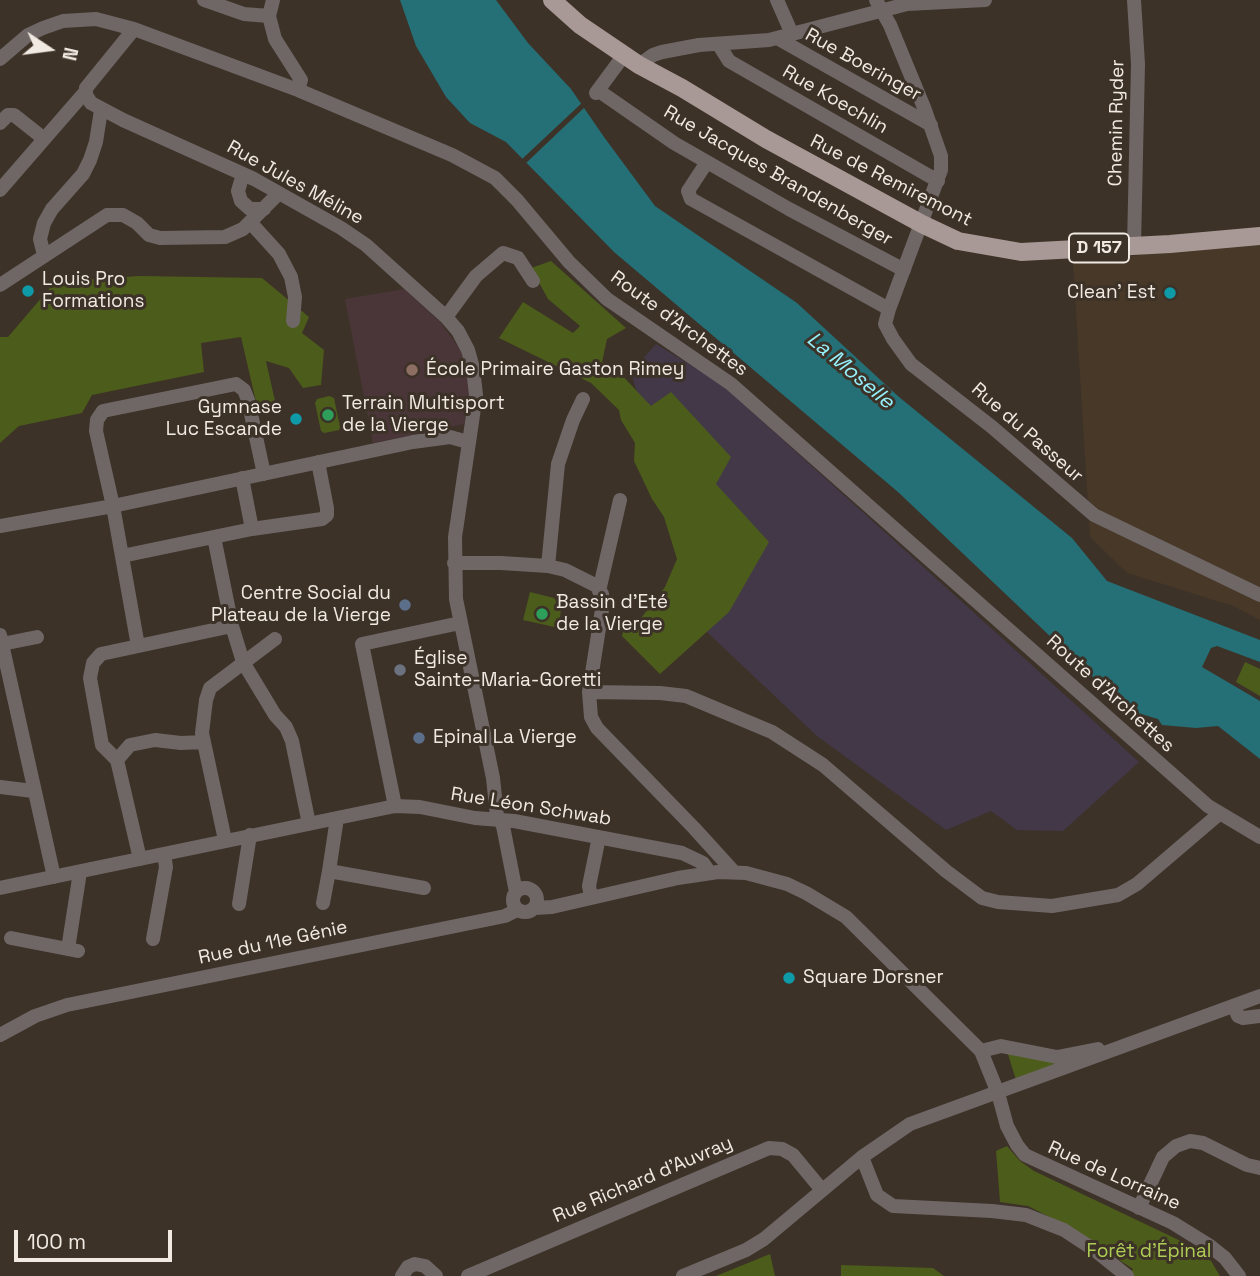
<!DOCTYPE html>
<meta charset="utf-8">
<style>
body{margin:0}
#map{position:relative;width:1260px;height:1276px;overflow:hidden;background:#3d3228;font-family:"Space Grotesk",sans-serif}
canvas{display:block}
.north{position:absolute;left:14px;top:14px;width:70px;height:70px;-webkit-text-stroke:5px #3d3228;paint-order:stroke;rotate:103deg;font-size:19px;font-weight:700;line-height:28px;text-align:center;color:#f1eae3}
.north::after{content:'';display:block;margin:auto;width:24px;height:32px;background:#f1eae3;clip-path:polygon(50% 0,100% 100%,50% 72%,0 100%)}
.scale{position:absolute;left:14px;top:1230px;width:158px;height:32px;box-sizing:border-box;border:4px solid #f1eae3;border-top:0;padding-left:9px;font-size:21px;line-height:24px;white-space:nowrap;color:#f1eae3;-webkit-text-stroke:5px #3d3228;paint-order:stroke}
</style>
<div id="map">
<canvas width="1260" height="1276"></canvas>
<div class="north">N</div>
<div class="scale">100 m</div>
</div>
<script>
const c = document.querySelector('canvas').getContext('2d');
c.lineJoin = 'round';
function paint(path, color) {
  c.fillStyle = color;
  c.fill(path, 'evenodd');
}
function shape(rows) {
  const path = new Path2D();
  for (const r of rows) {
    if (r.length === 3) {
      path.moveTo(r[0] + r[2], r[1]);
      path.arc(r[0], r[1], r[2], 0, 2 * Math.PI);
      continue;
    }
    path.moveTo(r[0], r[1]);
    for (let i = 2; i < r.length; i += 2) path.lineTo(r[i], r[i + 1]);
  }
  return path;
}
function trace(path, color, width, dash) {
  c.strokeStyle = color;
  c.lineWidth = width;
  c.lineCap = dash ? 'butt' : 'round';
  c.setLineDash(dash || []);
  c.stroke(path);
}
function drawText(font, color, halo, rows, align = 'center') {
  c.font = font + ' "Space Grotesk",sans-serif';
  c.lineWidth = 6;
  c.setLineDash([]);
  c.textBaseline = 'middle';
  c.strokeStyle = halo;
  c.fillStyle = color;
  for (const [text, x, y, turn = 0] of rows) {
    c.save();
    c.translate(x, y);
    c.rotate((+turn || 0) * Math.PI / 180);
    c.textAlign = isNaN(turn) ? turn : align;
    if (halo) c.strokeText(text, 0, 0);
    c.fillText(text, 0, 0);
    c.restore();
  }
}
const built = shape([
 [1260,239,1260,620,1233,606,1127,573,1090,537,1073,264]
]);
const industrial = shape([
 [656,344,720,383,1139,762,1063,831,1017,830,991,811,946,830,817,736,708,633,631,372]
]);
const education = shape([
 [404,289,440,322,462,352,470,388,464,424,373,443,345,299]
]);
const green = shape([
 [551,261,626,328,607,339,602,362,615,368,651,406,671,392,731,457,716,484,769,542,729,612,660,674,622,636,625,625,635,626,665,587,677,559,664,517,652,499,634,461,635,443,621,420,619,410,591,383,499,338,523,302,573,333,580,326,548,299,531,268],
 [139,276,262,278,309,317,302,333,324,350,321,385,303,388,289,368,266,361,275,401,257,406,241,337,201,343,204,372,92,395,82,413,19,426,0,443,0,337,8,337,55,282],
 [329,396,334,398,340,427,339,430,324,433,321,431,315,403,317,399],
 [530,592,554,598,561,608,559,628,523,620],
 [1245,662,1260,669,1260,696,1236,682],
 [1007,1051,1077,1057,1016,1080],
 [1007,1146,1020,1161,1034,1171,1185,1243,1211,1261,1220,1276,1129,1276,1133,1269,1067,1226,1028,1206,1000,1202,996,1151],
 [770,1254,775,1276,716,1276],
 [841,1265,933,1268,944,1276,841,1276]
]);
const water = shape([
 [400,0,496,0,528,43,571,89,604,137,655,206,797,303,899,397,1072,538,1107,581,1260,640,1260,662,1217,646,1211,648,1202,667,1260,701,1260,759,1218,726,1196,728,1162,725,1158,719,1134,712,1112,695,898,492,614,252,506,142,470,123,446,97,416,46]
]);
const pier = shape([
 [584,101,587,105,524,165,520,161]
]);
const minor = shape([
 [204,0,244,14,269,16],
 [273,0,269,16,275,39,301,80,298,90],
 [777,0,792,34],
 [876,0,890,25,925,110,941,156,941,170,889,309,885,324,893,339,911,364,992,427,1094,515,1260,595],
 [134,29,86,88,86,95,91,103,123,120,254,179,341,228,366,245,446,317,458,331,468,350,473,368,476,395,455,537,456,599,493,778,497,816,503,826,516,892],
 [777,38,931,125],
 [719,45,729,61,938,181],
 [0,59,28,35,43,28,63,21,96,19,134,29,298,90,452,155,495,178,517,200,569,262,607,299,731,384,1208,806,1260,837],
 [639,65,653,55,662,52,699,45,769,40,907,4,985,0],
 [599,91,674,143,789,209,904,270],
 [596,93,624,55],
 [0,123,8,115,14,115,43,138],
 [707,162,688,191,691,199,889,309],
 [243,174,238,191,241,201,250,209,264,209],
 [0,190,86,91],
 [250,222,279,254,291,277,295,297,293,321],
 [1134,246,1138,64,1134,0],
 [44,255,40,239,44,223,52,209,83,174,90,160,96,142,101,110],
 [0,285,107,215,123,215,137,223,149,235,160,238,225,237,243,229,279,193],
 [446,317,476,276,503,253,518,258,533,281],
 [242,478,252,529],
 [0,526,113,506,413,442,450,437,468,442],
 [214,537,232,626,243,662,275,715,286,727,292,741,309,824],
 [122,556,252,529,322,519,327,515,327,508,318,462],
 [454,563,501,563,548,566,565,570,597,586,602,594,603,603,589,692,591,717,597,728,694,828,734,872],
 [548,566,558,464,573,420,583,399],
 [599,591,620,500],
 [0,635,54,877],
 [2,644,37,637],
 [138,646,113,506,96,431,97,420,103,411,236,384,244,390,248,400,264,474],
 [589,692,660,693,686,696,772,732,823,765,946,871,982,898,998,902,1052,906,1118,895,1137,884,1219,814],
 [117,760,130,745,155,740,181,743,204,742],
 [0,787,33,791],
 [395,806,362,644,460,623],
 [337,818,329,871,424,888],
 [225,840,202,733,206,700,210,688,275,639],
 [140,859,117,760,102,745,90,678,93,663,101,654,232,626],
 [525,900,12],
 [0,888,395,806,420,807,475,818,514,821,682,853,703,863,710,873],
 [591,897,589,886,599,837],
 [323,903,329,871],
 [239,904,250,835],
 [534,908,552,907,678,878,718,872,746,873,787,884,806,893,846,917,981,1051,998,1093,1007,1126,1017,1145,1025,1155,1173,1223,1210,1246,1225,1258,1239,1276],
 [11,938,78,951],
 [153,939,166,867,164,854],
 [68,949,80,872],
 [1234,1006,1238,1016,1243,1018,1260,1016],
 [0,1035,35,1016,67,1005,505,916,517,910],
 [981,1051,1001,1046,1057,1057,1098,1049],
 [862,1157,877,1195,893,1206,992,1211,1026,1215,1064,1230,1096,1251,1127,1276],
 [1139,1208,1163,1157,1176,1146,1190,1141,1203,1143,1247,1165,1260,1168],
 [402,1276,408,1267,415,1264,425,1266,436,1276],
 [468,1276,769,1148,782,1149,793,1155,822,1190],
 [683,1276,746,1250,764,1239,862,1157,910,1124,1260,996]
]);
const major = shape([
 [552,0,580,25,639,65,682,88,766,139,922,224,958,241,1021,252,1170,244,1260,236]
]);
const markers = [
 [28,291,7,"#0f9aa8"],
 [1170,293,7,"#0f9aa8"],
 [412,370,7,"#8d6e63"],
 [328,415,7,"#2e9e5b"],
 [296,419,7,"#0f9aa8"],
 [405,605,7,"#5c6f8a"],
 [542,614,7,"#2e9e5b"],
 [400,670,7,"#6b7280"],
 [419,738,7,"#5c6f8a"],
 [789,978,7,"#0f9aa8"]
];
const shields = [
 [1099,248,60]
];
const shieldNames = [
 ["D 157",1099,248]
];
const streetNames = [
 ["Rue Boeringer",863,65,29],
 ["Rue Koechlin",835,100,30],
 ["Chemin Ryder",1117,123,-89],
 ["Rue Jacques Brandenberger",778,176,30],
 ["Rue de Remiremont",891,181,27],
 ["Rue Jules Méline",295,183,29],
 ["Route d'Archettes",679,324,36],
 ["Rue du Passeur",1027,433,41],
 ["Route d'Archettes",1110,694,42],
 ["Rue Léon Schwab",531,807,9],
 ["Rue du 11e Génie",273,943,-12],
 ["Rue de Lorraine",1114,1176,24],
 ["Rue Richard d'Auvray",643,1180,-23]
];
const poiNames = [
 ["Louis Pro",42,280],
 ["Formations",42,302],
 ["Clean' Est",1156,293,"right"],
 ["École Primaire Gaston Rimey",426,370],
 ["Terrain Multisport",342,404],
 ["de la Vierge",342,426],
 ["Gymnase",282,408,"right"],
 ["Luc Escande",282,430,"right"],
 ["Centre Social du",391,594,"right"],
 ["Plateau de la Vierge",391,616,"right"],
 ["Bassin d'Eté",556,603],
 ["de la Vierge",556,625],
 ["Église",414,659],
 ["Sainte-Maria-Goretti",414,681],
 ["Epinal La Vierge",433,738],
 ["Square Dorsner",803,978]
];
const parkNames = [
 ["Forêt d'Épinal",1149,1252]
];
const waterNames = [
 ["La Moselle",850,371,40]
];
paint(built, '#473828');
paint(industrial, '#423848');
paint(education, '#4a3639');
paint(green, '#4c5c1a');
paint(water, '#256f76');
paint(pier, '#3d3228');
trace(minor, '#6f6766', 14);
trace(major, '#a99996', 18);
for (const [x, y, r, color] of markers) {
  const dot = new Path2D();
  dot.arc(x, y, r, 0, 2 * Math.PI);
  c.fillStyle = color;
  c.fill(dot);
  trace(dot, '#3d3228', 2.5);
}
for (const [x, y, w] of shields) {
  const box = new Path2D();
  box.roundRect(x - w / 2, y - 14.5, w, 29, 5);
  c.fillStyle = '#3d3228';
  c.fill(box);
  trace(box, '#f1eae3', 2);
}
drawText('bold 18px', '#f1eae3', null, shieldNames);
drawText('19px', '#f1eae3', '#3d3228', streetNames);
drawText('19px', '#f1eae3', '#3d3228', poiNames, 'left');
drawText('19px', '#aecd55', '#3d3228', parkNames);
drawText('italic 21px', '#94f1fb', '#3d3228', waterNames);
</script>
